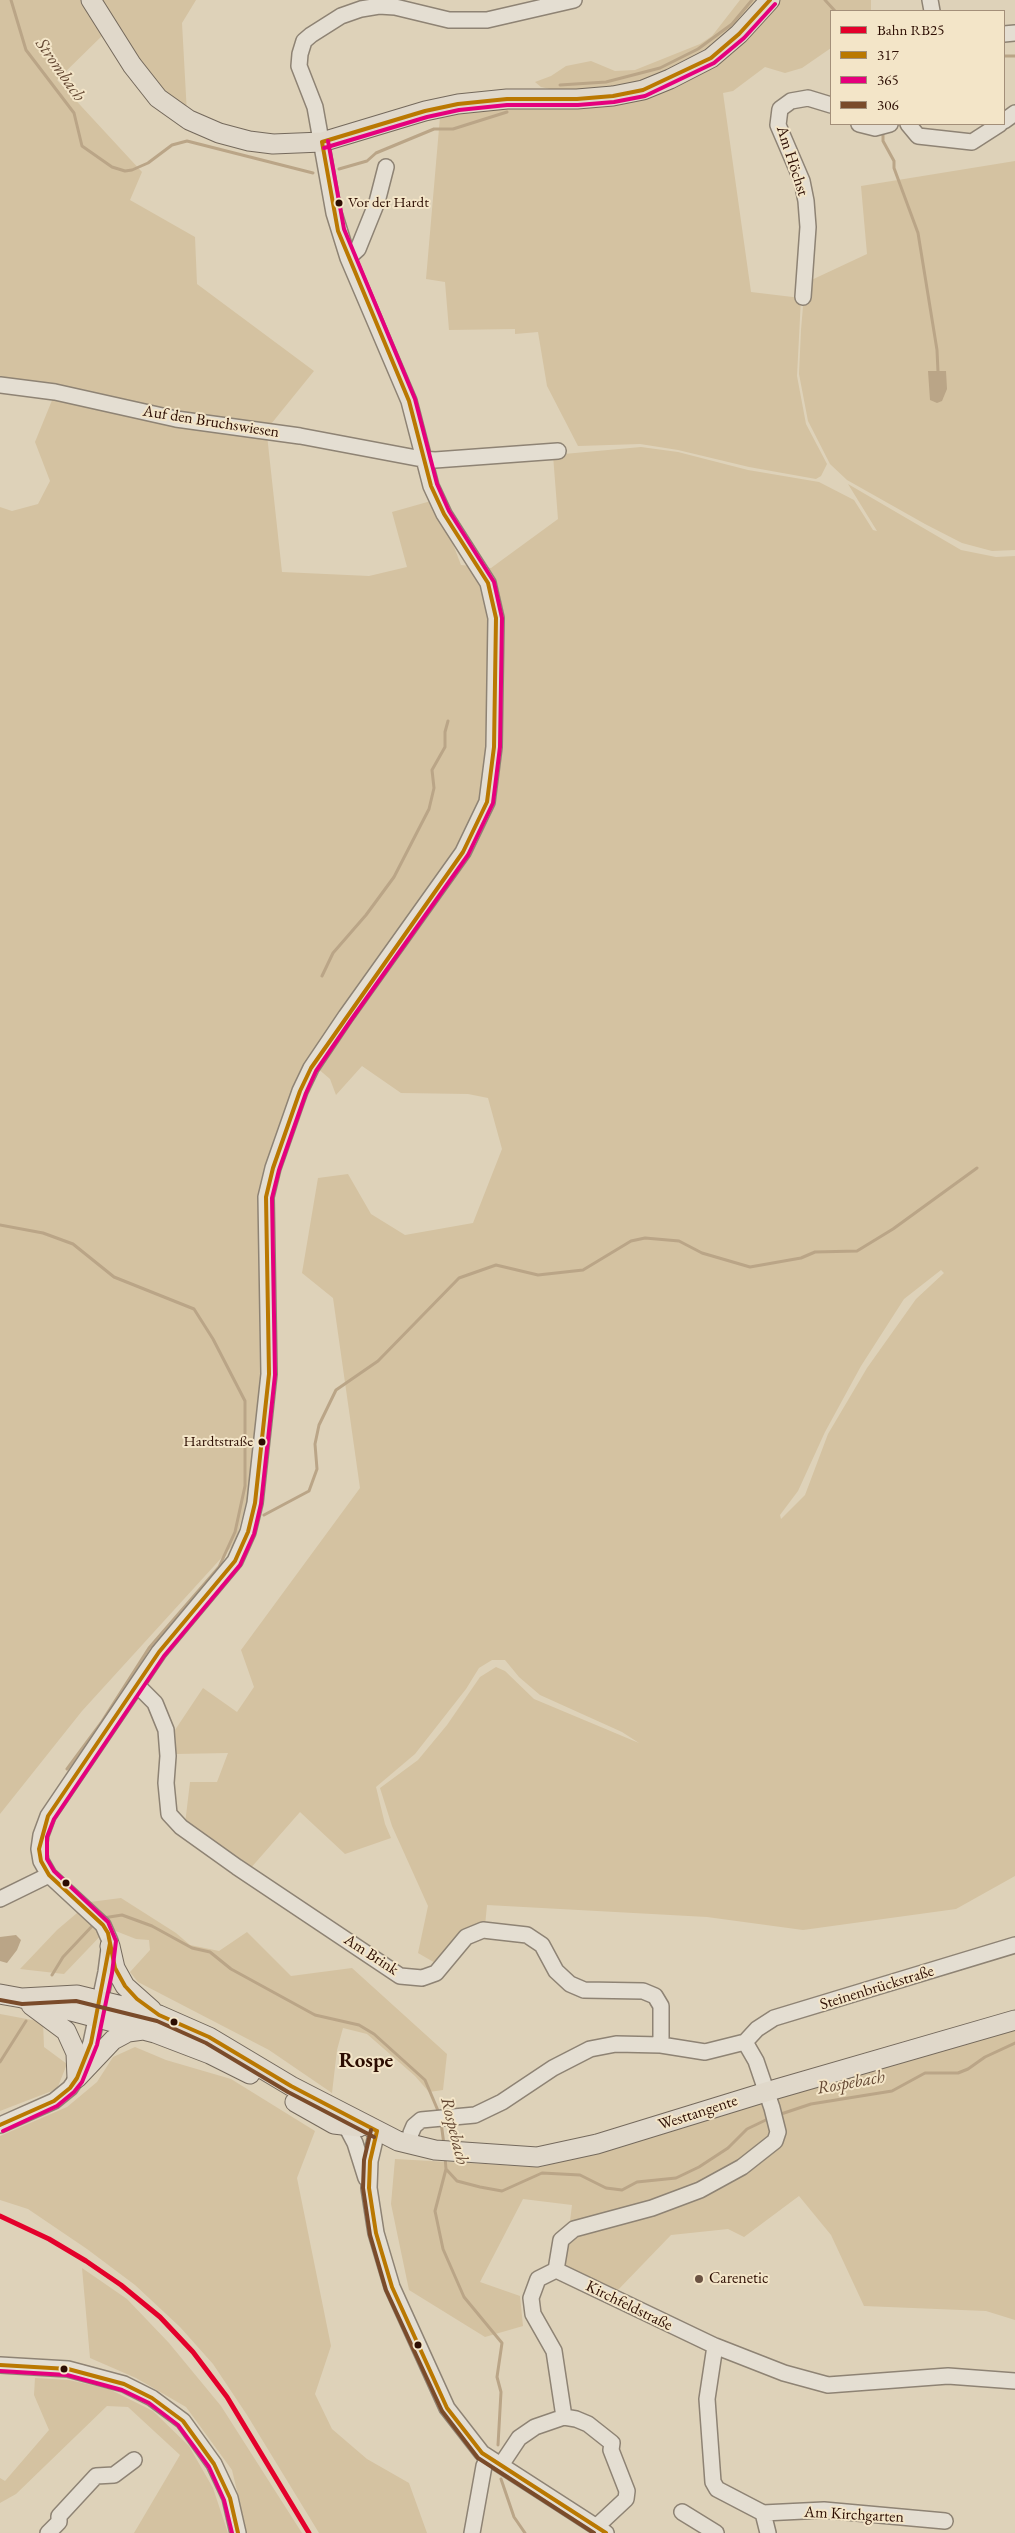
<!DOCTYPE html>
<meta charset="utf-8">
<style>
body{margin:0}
#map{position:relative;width:1015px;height:2533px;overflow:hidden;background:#ded2b9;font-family:"EB Garamond",serif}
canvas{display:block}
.legend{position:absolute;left:830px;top:10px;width:175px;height:115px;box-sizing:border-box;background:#f3e5c8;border:1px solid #a38f79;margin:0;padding:6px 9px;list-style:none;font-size:15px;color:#2c0d02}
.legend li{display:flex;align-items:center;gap:10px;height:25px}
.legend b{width:25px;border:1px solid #a38f79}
</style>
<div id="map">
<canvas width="1015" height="2533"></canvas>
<ul class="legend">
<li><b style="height:6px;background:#e4002b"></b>Bahn RB25</li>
<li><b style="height:6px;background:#ba7801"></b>317</li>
<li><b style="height:6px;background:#e5007d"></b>365</li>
<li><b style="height:6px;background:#7a4b2a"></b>306</li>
</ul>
</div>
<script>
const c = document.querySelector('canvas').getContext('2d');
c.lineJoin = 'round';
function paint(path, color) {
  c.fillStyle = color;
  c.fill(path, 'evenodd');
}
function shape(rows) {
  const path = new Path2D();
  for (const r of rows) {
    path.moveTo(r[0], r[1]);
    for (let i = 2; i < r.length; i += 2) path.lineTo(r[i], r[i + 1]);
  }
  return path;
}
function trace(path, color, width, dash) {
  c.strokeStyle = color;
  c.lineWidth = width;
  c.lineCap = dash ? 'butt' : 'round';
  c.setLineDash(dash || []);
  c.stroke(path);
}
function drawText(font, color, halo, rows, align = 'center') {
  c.font = font + ' "EB Garamond",serif';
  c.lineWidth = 4;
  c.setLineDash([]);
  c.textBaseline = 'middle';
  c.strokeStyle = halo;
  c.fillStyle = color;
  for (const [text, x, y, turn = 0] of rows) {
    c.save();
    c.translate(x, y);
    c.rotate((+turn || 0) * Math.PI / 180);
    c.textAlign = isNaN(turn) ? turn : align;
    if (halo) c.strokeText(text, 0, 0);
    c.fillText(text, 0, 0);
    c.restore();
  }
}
const green = shape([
 [0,0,88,0,107,31,57,80,142,172,130,200,195,237,197,284,314,371,267,429,0,382],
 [95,0,196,0,182,23,187,114,159,94],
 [740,0,871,0,871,11,831,11,831,48,802,68,785,73,765,67,733,91,723,93,751,292,801,298,797,376,806,424,827,464,821,476,816,479,749,467,678,450,640,444,578,446,547,386,538,332,515,334,515,329,449,330,445,282,426,279,440,117,462,111,562,105,668,74,607,91,559,91,541,87,535,82,551,76,566,66,591,61,615,71,635,70,700,44,712,36],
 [1015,161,1015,550,992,551,962,543,925,524,847,480,830,464,808,421,799,374,801,330,805,283,867,254,861,186],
 [55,393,267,435,282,572,369,576,407,567,392,512,431,501,448,531,461,565,491,568,558,519,553,455,641,447,678,452,748,470,819,482,854,500,873,530,877,531,848,484,961,550,996,557,1015,556,1015,1876,956,1909,803,1930,707,1917,487,1905,485,1926,437,1964,418,1953,428,1906,392,1826,380,1788,418,1760,447,1725,480,1677,496,1667,505,1671,534,1699,639,1743,622,1732,540,1695,519,1677,505,1660,492,1660,479,1668,466,1689,415,1754,376,1787,385,1824,391,1838,345,1854,300,1812,249,1870,185,1824,190,1782,217,1782,228,1753,176,1754,175,1730,203,1688,237,1712,254,1687,241,1650,360,1488,333,1298,302,1273,318,1178,348,1174,371,1214,405,1235,473,1223,502,1149,488,1098,468,1094,401,1093,362,1066,336,1095,330,1079,309,1061,262,1189,259,1232,260,1386,250,1488,235,1543,82,1711,0,1814,0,507,12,511,38,504,50,481,35,442],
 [941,1270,944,1273,916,1299,867,1368,828,1434,805,1495,781,1519,780,1515,798,1491,825,1432,861,1366,904,1299],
 [121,1898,176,1933,190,1945,219,1951,247,1932,291,1976,352,1968,447,2054,443,2090,429,2092,415,2076,367,2034,343,2028,337,2050,332,2093,269,2050,138,1982,130,1972,150,1950,149,1940,136,1939,108,1928,64,1974,20,1969,57,1930,90,1902],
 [0,2014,43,2022,44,2047,67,2064,57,2089,0,2111],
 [1015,2023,1015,2320,986,2311,864,2306,831,2235,799,2196,744,2237,728,2229,671,2235,616,2292,564,2269,572,2205,523,2199,480,2282,520,2296,523,2326,485,2337,409,2290,391,2204,395,2159,540,2167,599,2153],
 [135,2047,166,2060,231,2079,315,2131,297,2178,331,2346,315,2394,332,2429,367,2459,409,2483,427,2533,319,2533,247,2415,213,2364,180,2327,135,2285,87,2249,28,2209,0,2200,0,2136,67,2107,97,2082,113,2057],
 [82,2268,127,2299,169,2343,221,2406,302,2533,247,2533,232,2470,186,2407,136,2378,90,2358],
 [35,2378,69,2380,109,2389,153,2411,189,2446,213,2488,228,2533,134,2533,180,2455,128,2407,107,2406,16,2494,0,2503,0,2478,5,2481,49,2430,34,2395]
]);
const water = shape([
 [928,371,946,371,947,389,942,401,937,403,930,400],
 [16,1935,21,1940,17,1950,7,1963,0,1961,0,1937]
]);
const stream = shape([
 [11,0,26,50,74,113,82,146,112,167,125,171,132,170,148,163,172,145,187,141,313,173],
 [825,0,835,11],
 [1004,56,1015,56],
 [560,85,606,82,660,68,698,49,732,24,752,0],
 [883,131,883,141,894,161,894,168,918,233,937,350,938,372],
 [339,169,367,161,376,153,434,129,453,129,507,112],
 [322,976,333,953,366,915,394,877,429,809,434,788,432,770,445,747,445,732,448,721],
 [0,1225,43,1233,73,1244,114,1277,194,1309,213,1339,245,1401,245,1486,235,1532,219,1567,149,1648,101,1723,67,1769],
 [264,1515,309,1491,317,1469,315,1444,319,1425,336,1390,378,1361,459,1278,496,1265,538,1275,583,1270,631,1241,645,1238,679,1241,702,1253,750,1267,801,1258,815,1252,857,1251,893,1229,977,1168],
 [103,1918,122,1915,152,1926,192,1948,210,1952,231,1969,315,2015,359,2025,374,2034,425,2080,439,2113],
 [52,1975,63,1957,95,1923],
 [0,2062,26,2021],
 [778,2115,811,2104,892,2091,925,2073,958,2073,968,2069,985,2057,1015,2043],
 [441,2122,444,2145],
 [445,2157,446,2169,457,2181,480,2187,502,2191,542,2173,580,2175,606,2188,622,2190,637,2182,676,2178,699,2167,728,2148,747,2129,770,2118],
 [446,2169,435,2211,443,2249,464,2297,502,2343,497,2377,501,2392,498,2445],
 [501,2479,514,2517,525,2533]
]);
const minor = shape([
 [930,0,932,11],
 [1004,34,1015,33],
 [1004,121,1015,113],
 [859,124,875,128,890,124],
 [908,124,918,136,972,142,1000,124],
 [348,258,358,249,377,202,386,167],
 [803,297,808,227,806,201,802,181,778,125,780,109,791,101,808,98,831,105],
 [0,385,55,392,176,419,300,436,422,459,435,460,558,451],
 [137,1685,155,1703,166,1730,168,1756,166,1783,169,1814,181,1827,237,1867,400,1976,422,1978,436,1973,466,1937,483,1930,527,1935,542,1945,556,1971,570,1984,584,1990,643,1991,655,1996,661,2006,661,2045],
 [0,1899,49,1875],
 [745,2042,757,2029,774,2018,1015,1945],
 [345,2124,355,2143,366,2178],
 [0,2125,54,2101,70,2088,77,2078,91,2043,106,1972,110,1941,103,1925,49,1875,41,1861,39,1849,41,1835,48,1816,159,1652,235,1561,248,1532,255,1503,269,1374,266,1197,273,1168,300,1091,311,1068,346,1016,463,852,487,802,494,747,496,618,488,583,444,514,431,486,409,401,348,258,334,213,315,107,299,66,300,54,304,41,311,35,341,16,361,9,379,6,395,7,449,20,487,20,574,0],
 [377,2131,370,2161,369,2188,376,2233,392,2287,447,2408,482,2453,606,2533],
 [411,2133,414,2126,421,2120,475,2115,502,2102,553,2068,590,2049,616,2044,661,2045,705,2052,745,2042,756,2061,772,2108,778,2132,775,2141,742,2167,700,2190,652,2208,574,2229,561,2240,556,2270,715,2346,784,2373,828,2385,948,2376,1015,2381],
 [556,2270,538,2279,531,2298,533,2314,554,2351,564,2417],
 [715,2346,707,2399,713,2482,717,2489,763,2513,824,2510,945,2521],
 [0,2365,68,2369,124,2384,152,2398,183,2421,214,2464,230,2498,238,2533],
 [501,2465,519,2438,535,2427,564,2417,576,2419,588,2424,612,2443,611,2450,627,2491,626,2499,596,2527],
 [682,2512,716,2533],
 [763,2513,768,2533],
 [48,2533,59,2522,59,2516,96,2476,114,2475,134,2460],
 [472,2533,484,2466,488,2457]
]);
const major = shape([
 [91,0,132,65,158,98,189,120,219,133,249,141,273,144,322,142,425,111,458,104,507,99,577,99,613,96,643,90,670,79,711,58,739,34,770,0],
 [110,1946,115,1968,125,1986,152,2010],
 [0,1994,22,1998,155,2033,210,2054,250,2074],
 [22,1998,77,1995,159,2015,209,2037,291,2086,398,2141,435,2150,537,2157,597,2144,766,2092,1015,2020],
 [31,2005,66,2031,76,2053,77,2078],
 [77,2078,113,2040,128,2032,143,2030],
 [295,2102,334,2124,359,2127]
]);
const bus1 = shape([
 [322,142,338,231,409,401,431,486,444,514,488,583,496,618,494,747,487,802,463,852,311,1068,300,1091,273,1168,266,1197,269,1374,255,1503,248,1532,235,1561,159,1652,48,1816,39,1849,41,1861,49,1875,103,1925,108,1933,115,1968,125,1986,137,1999,159,2015,209,2037,291,2086,377,2131],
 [322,142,425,111,458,104,507,99,577,99,613,96,643,90,711,58,739,34,770,0],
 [0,2125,54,2101,70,2088,77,2078,91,2043,110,1943],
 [377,2131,370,2161,369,2188,376,2233,392,2287,447,2408,482,2453,606,2533],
 [0,2365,68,2369,124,2384,152,2398,183,2421,214,2464,230,2498,238,2533]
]);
const bus2 = shape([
 [324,148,427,117,459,110,507,105,578,105,614,102,645,96,714,63,744,38,775,4],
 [3,2131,57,2106,74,2092,82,2082,97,2045,112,1973,116,1941,108,1922,54,1871,47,1859,47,1837,54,1819,164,1656,240,1565,254,1534,261,1504,275,1375,272,1198,279,1170,306,1093,316,1071,351,1020,468,855,493,803,500,747,502,618,494,582,449,511,437,484,415,399,344,229,328,141],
 [0,2371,67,2375,122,2390,149,2403,178,2425,209,2467,224,2500,232,2533]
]);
const bus3 = shape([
 [0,2000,22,2004,76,2001,157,2021,206,2043,288,2092,374,2137],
 [371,2130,364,2160,363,2188,370,2235,386,2290,442,2411,478,2458,594,2533]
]);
const rail1 = shape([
 [0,2216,49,2239,86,2261,121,2285,160,2317,193,2352,227,2397,309,2533]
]);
const markers = [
 [339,203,4.5,"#2c0d02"],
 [262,1442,4.5,"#2c0d02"],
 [66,1883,4.5,"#2c0d02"],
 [174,2022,4.5,"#2c0d02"],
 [699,2279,5,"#6a5242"],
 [418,2345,4.5,"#2c0d02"],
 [64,2369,4.5,"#2c0d02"]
];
const busNames = [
 ["Vor der Hardt",348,203],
 ["Hardtstraße",253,1442,"right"]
];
const streetNames = [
 ["Am Höchst",792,161,72],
 ["Auf den Bruchswiesen",211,422,9],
 ["Am Brink",371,1955,33],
 ["Steinenbrückstraße",877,1988,-17],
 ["Westtangente",698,2113,-18],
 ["Kirchfeldstraße",629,2306,26],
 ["Am Kirchgarten",854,2515,3]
];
const poiNames = [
 ["Carenetic",709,2279]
];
const waterNames = [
 ["Strombach",60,70,55],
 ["Rospebach",851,2083,-10],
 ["Rospebach",454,2131,76]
];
const districtNames = [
 ["Rospe",366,2061]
];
paint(green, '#d4c2a1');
paint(water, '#baa587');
trace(stream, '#baa587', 3);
trace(minor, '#8e8374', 18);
trace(major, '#74695c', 21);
trace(minor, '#e4ded2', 15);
trace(major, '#e0d8ca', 19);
trace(bus1, '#ba7801', 4);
trace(bus2, '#e5007d', 4);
trace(bus3, '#7a4b2a', 4);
trace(rail1, '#e4002b', 5);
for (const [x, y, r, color] of markers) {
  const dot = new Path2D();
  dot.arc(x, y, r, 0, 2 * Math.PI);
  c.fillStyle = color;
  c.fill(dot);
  trace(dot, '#f3e5c8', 2);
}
drawText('15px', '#2c0d02', '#f3e5c8', busNames, 'left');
drawText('16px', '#2c0d02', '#f3e5c8', streetNames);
drawText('16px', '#2c0d02', '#f3e5c8', poiNames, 'left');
drawText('italic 18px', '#654934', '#f3e5c8', waterNames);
drawText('bold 21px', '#2c0d02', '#f3e5c8', districtNames);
</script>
